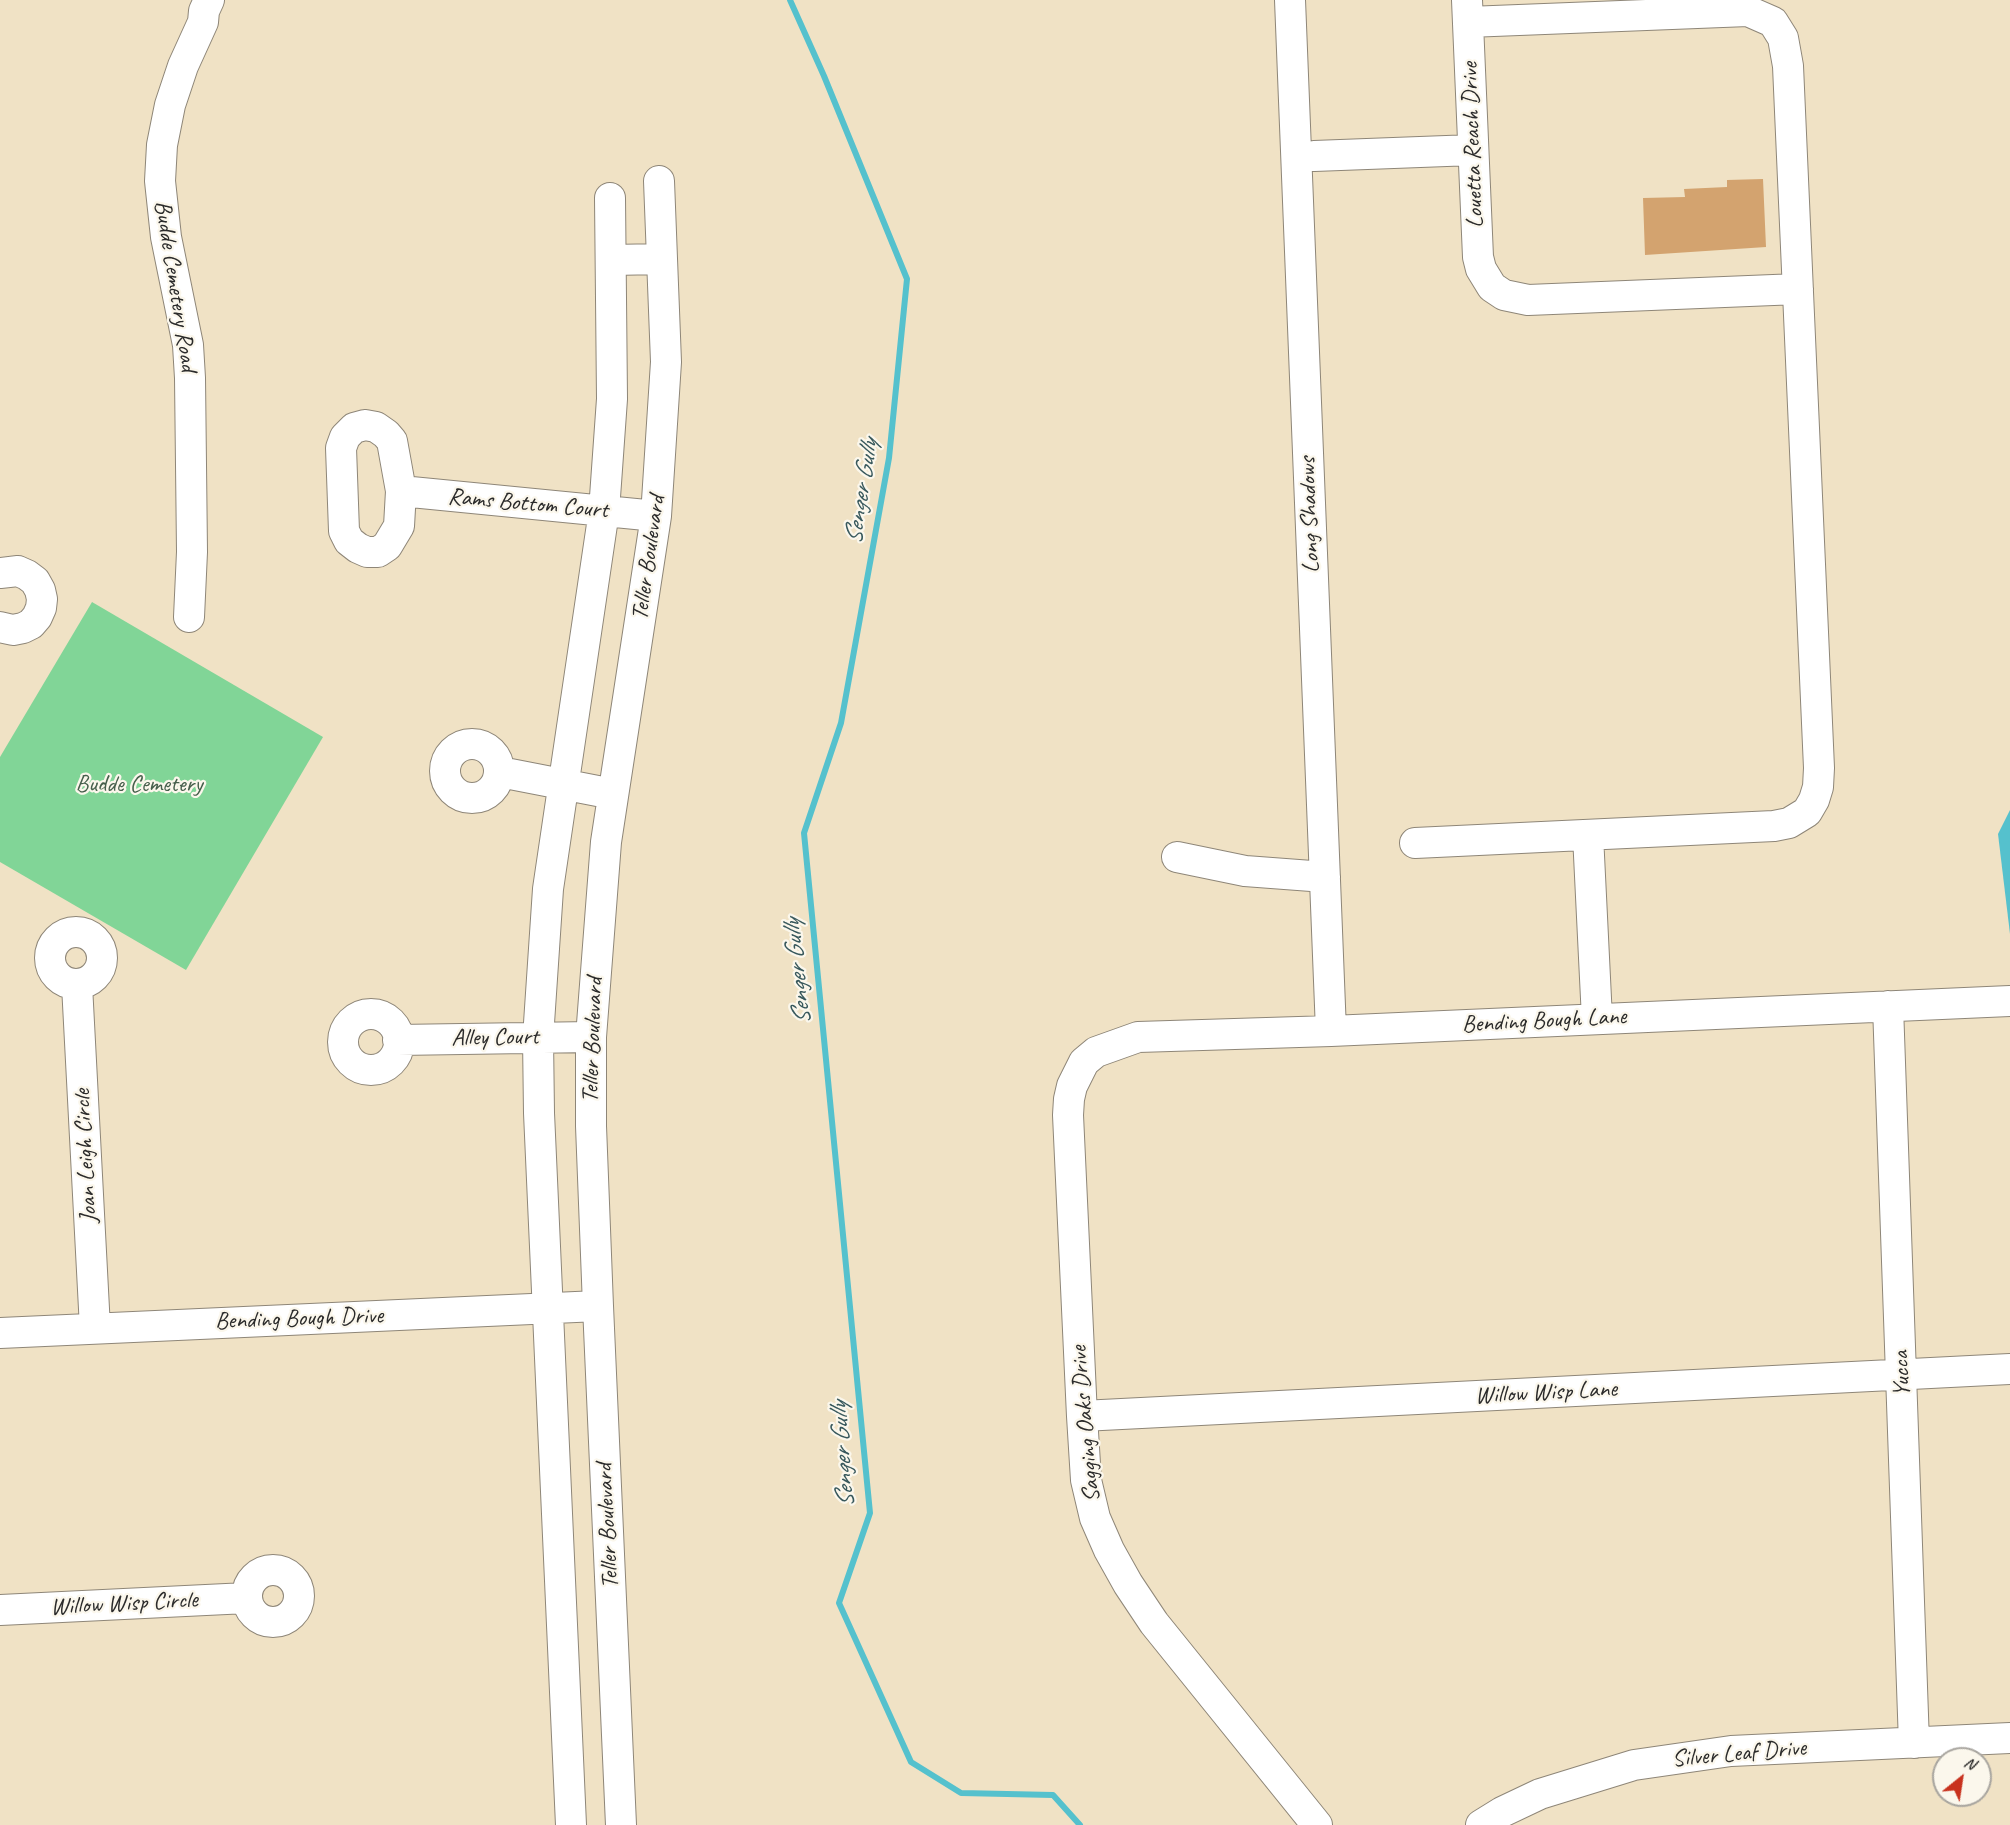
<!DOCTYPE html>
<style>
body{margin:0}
#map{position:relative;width:2010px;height:1825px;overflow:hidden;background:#f0e2c5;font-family:Caveat,sans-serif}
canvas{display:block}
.north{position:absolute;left:1932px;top:1747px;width:60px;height:60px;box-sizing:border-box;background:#fbf7ec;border:2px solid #a8a59f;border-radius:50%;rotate:30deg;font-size:16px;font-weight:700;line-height:24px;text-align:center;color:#2b2b2b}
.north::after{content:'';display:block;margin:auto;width:21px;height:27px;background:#c8321e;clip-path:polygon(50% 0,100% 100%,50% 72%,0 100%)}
</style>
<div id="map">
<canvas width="2010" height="1825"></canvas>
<div class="north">N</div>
</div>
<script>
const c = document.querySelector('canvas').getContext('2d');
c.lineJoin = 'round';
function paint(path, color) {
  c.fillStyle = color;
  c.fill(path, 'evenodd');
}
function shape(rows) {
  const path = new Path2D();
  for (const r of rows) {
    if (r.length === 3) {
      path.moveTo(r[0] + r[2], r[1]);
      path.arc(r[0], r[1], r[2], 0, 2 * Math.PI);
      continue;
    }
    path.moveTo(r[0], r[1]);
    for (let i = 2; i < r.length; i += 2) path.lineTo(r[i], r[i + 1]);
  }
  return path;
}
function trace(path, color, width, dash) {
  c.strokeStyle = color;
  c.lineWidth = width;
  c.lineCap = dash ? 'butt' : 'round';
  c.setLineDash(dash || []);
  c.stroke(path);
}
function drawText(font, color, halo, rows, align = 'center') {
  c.font = font + ' Caveat,sans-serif';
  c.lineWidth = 4.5;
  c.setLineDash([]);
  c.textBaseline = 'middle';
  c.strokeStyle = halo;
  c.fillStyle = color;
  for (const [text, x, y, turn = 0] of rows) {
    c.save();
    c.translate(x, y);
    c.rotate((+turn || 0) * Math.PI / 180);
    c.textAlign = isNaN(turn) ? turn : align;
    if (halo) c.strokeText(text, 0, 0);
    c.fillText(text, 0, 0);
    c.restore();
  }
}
const green = shape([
 [92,602,323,737,186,970,0,862,0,757]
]);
const water = shape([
 [2010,810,2010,934,1998,834]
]);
const stream = shape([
 [790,0,824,76,907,279,889,458,841,723,804,833,870,1513,839,1603,911,1762,961,1793,1053,1795,1080,1825]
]);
const building = shape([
 [1763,179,1766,247,1645,255,1643,198,1685,197,1684,189,1727,187,1727,180]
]);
const minor = shape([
 [1290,0,1331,1031],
 [1467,0,1478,257,1481,269,1492,287,1504,295,1528,300,1798,289],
 [1314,156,1473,150],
 [612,260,662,259],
 [365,425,376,427,386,434,392,441,401,491,399,526,387,546,378,552,367,552,358,548,349,541,344,531,341,448,345,437,354,428,365,425],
 [401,491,656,516],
 [0,573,18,571,27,575,35,581,40,590,42,599,41,608,37,617,31,624,23,628,13,630,0,627],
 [189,617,192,552,190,378,188,345,166,237,160,181,162,145,170,105,183,66,203,22,204,11,209,0],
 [472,771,27],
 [500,772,613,794],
 [1588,835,1597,1019],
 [1415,843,1774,826,1789,823,1807,812,1814,800,1818,787,1819,768,1788,66,1783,38,1773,22,1748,11,1468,22],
 [1177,857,1245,871,1325,877],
 [76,958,26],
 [77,985,95,1328],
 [1888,1006,1914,1743],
 [371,1042,28],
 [398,1040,591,1037],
 [0,1333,598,1306],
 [1082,1416,2010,1369],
 [273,1596,26],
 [0,1610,247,1598],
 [571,1825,539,1113,538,1038,548,889,604,511,612,399,610,198],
 [621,1825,598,1306,591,1126,591,1037,606,842,656,516,666,362,659,181],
 [1317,1825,1154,1623,1128,1584,1109,1550,1095,1518,1086,1480,1082,1416,1068,1115,1069,1099,1072,1086,1084,1062,1096,1052,1138,1037,1331,1031,2010,1001],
 [1481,1825,1502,1812,1540,1794,1634,1765,1731,1751,2010,1738]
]);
const streetNames = [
 ["Louetta Reach Drive",1473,145,-92],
 ["Budde Cemetery Road",175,286,81],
 ["Rams Bottom Court",528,504,5],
 ["Long Shadows",1310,515,-92],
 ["Teller Boulevard",649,558,-82],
 ["Bending Bough Lane",1544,1021,-3],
 ["Alley Court",495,1038,-1],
 ["Teller Boulevard",593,1040,-88],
 ["Joan Leigh Circle",86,1156,-93],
 ["Bending Bough Drive",299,1319,-2],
 ["Yucca",1902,1374,-92],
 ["Willow Wisp Lane",1546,1393,-3],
 ["Sagging Oaks Drive",1086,1424,-95],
 ["Teller Boulevard",608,1526,-93],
 ["Willow Wisp Circle",124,1604,-3],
 ["Silver Leaf Drive",1739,1754,-5]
];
const parkNames = [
 ["Budde Cemetery",139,785]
];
const waterNames = [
 ["Senger Gully",862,492,-81],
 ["Senger Gully",798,972,-96],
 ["Senger Gully",843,1455,-94]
];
paint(green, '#81d597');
paint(water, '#55c1cd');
trace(stream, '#55c1cd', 6);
paint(building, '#d3a36f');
trace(minor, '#8e8678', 32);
trace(minor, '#fff', 30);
drawText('24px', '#2b2b2b', '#fbf7ec', streetNames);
drawText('24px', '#455e4b', '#fbf7ec', parkNames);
drawText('italic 26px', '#38585c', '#fbf7ec', waterNames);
</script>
